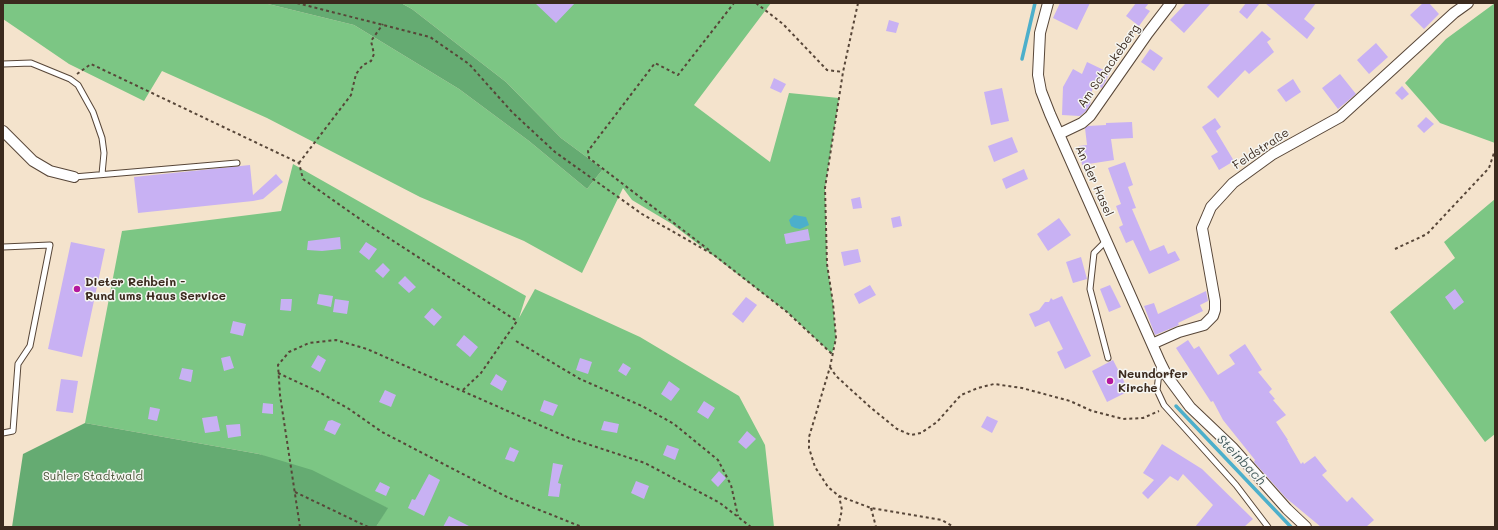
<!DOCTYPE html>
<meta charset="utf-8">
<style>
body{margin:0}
#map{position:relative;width:1498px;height:530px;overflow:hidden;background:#f4e3cc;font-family:Mali,sans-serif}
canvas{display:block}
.frame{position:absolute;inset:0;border:4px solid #3b2a1e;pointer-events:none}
</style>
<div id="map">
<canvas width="1498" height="530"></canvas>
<div class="frame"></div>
</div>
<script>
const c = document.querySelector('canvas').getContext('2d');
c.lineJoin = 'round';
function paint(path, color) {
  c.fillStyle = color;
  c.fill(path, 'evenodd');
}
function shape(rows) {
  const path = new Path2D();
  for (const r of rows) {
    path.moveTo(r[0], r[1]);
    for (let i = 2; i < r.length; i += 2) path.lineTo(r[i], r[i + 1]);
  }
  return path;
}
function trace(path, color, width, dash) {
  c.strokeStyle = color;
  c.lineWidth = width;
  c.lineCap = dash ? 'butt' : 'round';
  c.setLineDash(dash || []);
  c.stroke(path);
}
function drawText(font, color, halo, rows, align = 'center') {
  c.font = font + ' Mali,sans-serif';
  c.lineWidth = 3;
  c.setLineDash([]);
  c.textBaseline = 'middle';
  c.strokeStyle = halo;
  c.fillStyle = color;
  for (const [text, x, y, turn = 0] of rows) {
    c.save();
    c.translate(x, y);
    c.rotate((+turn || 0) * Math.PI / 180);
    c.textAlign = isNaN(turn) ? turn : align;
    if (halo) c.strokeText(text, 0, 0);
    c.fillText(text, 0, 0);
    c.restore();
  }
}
const green = shape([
 [3,3,264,3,354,25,459,89,529,141,587,189,603,169,561,138,506,82,412,9,401,3,771,3,694,105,770,162,789,93,839,98,825,188,827,264,833,303,836,338,832,354,787,312,672,224,632,200,623,188,582,273,524,241,420,197,267,118,162,71,144,101,69,64,3,19],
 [1495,3,1495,143,1440,123,1405,83,1446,39],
 [293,164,526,296,519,318,535,289,640,337,739,396,765,445,774,527,376,527,387,508,259,454,85,423,122,231,281,211],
 [1495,199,1495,434,1485,442,1390,312,1455,258,1444,242]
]);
const forest = shape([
 [264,3,401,3,412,9,506,82,561,138,603,169,587,189,529,141,459,89,354,25],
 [85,423,259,454,312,470,388,508,376,527,12,527,23,454]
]);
const water = shape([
 [794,215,806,217,809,225,800,229,795,228,791,226,789,220]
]);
const stream = shape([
 [1022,59,1035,3],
 [1176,406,1291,527]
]);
const building = shape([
 [535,3,575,3,556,23],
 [1060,3,1090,3,1077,30,1053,18],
 [1136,3,1149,3,1145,8,1150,11,1139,26,1126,16],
 [1186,3,1211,3,1184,33,1170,20],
 [1246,3,1260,3,1247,19,1239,12],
 [1265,3,1316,3,1304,19,1315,28,1307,39],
 [1423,3,1429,3,1439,14,1424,29,1410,15],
 [889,20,899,23,896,33,886,31],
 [1262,31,1271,39,1267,42,1274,52,1249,74,1245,70,1218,98,1207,87],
 [1376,43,1388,57,1369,74,1357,60],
 [1150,49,1163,58,1154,71,1141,62],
 [1087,62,1110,73,1102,88,1093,84,1090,105,1085,112,1080,116,1062,115,1063,87,1073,69,1082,74],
 [1340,74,1356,94,1338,109,1322,88],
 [774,78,786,84,781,93,770,88],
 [1293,79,1301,92,1286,102,1277,90],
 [1402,86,1409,94,1402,100,1395,93],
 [1002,88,1009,121,991,125,984,92],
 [1426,117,1434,124,1424,133,1417,126],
 [1215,118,1221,127,1216,131,1234,161,1219,170,1211,156,1218,152,1202,127],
 [1132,122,1133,138,1111,139,1114,160,1082,165,1079,146,1087,145,1085,128,1088,126,1106,125,1106,123],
 [1012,137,1018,152,994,162,988,146],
 [1125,162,1133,185,1128,187,1136,208,1132,209,1150,251,1164,245,1168,254,1175,251,1180,260,1149,274,1133,240,1126,243,1119,227,1123,225,1116,206,1121,204,1108,168],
 [250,165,253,195,276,174,283,182,263,199,253,201,138,213,134,177],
 [1024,169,1028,179,1006,189,1002,179],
 [860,197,862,208,853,209,851,199],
 [900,216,902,226,893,228,891,218],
 [1059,218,1071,235,1048,251,1037,234],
 [808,229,810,240,786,244,784,234],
 [340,237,341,249,322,251,307,250,308,241],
 [71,242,105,249,82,357,48,349],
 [366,242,377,249,369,260,359,252],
 [858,249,861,262,844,266,841,252],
 [1081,257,1087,279,1073,283,1066,262],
 [383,263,390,270,383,278,375,271],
 [405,276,416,287,409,293,398,283],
 [870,285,876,295,859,304,854,294],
 [1110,285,1121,307,1109,312,1100,289],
 [1455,289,1464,302,1454,310,1445,297],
 [1206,291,1208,301,1200,305,1203,311,1178,323,1179,325,1155,335,1144,306,1154,303,1158,314],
 [319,294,333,296,331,307,317,304],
 [1062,296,1091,356,1065,369,1057,352,1063,349,1049,321,1035,327,1029,314,1039,310,1045,302,1049,302,1051,298,1053,300],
 [746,297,757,305,743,323,732,314],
 [281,299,292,299,291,311,280,310],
 [335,299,349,301,347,314,333,312],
 [432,308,442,317,434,326,424,317],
 [233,321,246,324,243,336,230,333],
 [464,335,478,347,470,357,456,345],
 [1188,340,1194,349,1199,346,1218,375,1235,364,1229,355,1245,344,1262,370,1258,372,1272,389,1269,392,1275,399,1273,400,1286,415,1276,422,1288,440,1287,440,1301,464,1303,462,1304,464,1315,456,1327,471,1322,475,1347,502,1352,497,1374,520,1366,527,1321,527,1286,498,1254,462,1255,460,1223,420,1213,401,1211,402,1176,348],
 [318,355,326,360,320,372,311,367],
 [230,356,234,368,224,371,221,358],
 [580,358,592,362,588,374,576,370],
 [1113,360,1129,391,1107,402,1092,371],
 [623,363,631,368,626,376,618,371],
 [182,368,193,370,191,382,179,379],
 [496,374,507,381,502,391,490,384],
 [61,379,78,381,73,413,56,411],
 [669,381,680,389,671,401,661,394],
 [385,390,396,395,391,407,379,402],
 [544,400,558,405,553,416,540,411],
 [704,401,715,408,708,419,697,412],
 [263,403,273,404,273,414,262,413],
 [150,407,160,409,157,421,148,419],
 [217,416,220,431,205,433,202,418],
 [987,416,998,421,992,433,981,427],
 [332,420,341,424,335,435,324,430,328,421],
 [604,421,619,424,617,433,601,430],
 [240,424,241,436,228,438,226,425],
 [747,431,756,439,746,449,738,442],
 [1162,444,1202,469,1253,519,1244,527,1195,527,1213,505,1183,474,1178,481,1170,476,1148,499,1142,493,1154,480,1143,473],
 [667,445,679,449,675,460,663,455],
 [510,447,519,451,514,462,505,459],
 [553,463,563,465,558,483,561,484,559,497,548,496],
 [719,471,726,478,718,487,711,480],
 [429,474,440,480,424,516,408,508,412,499,415,500],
 [636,481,649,486,644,499,631,493],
 [380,482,390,487,386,496,375,491],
 [449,516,471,527,443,527]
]);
const path = shape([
 [297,3,430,37,469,64,512,112,555,152,642,214,714,255,787,312,832,354],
 [756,3,783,24,827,70,843,72],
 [858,3,843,72,825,188,827,264,833,303,836,338,830,367,809,437,809,448,815,467,828,487,839,496,871,508,942,520,954,527],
 [77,74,91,64,299,163,303,179,367,224,517,321,481,373,463,390],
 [299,163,351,95,356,74,363,65,371,61,374,54,371,41,383,24],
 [1395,249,1427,234,1489,168,1495,150],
 [709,250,589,158,588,151,655,63,678,75,734,3],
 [516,341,580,379,642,406,674,424,718,460,731,485,738,516],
 [830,367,836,376,870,407,897,429,911,435,921,433,937,422,961,395,978,388,994,384,1022,388,1070,401,1092,411,1123,419,1143,418,1159,411],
 [278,373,319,392,349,409,382,432,507,497,582,527],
 [295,492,368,527],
 [871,508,876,527],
 [300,527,280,395,278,365,289,352,309,343,336,340,367,349,569,438,645,463,720,503,751,527],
 [838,527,842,510,839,496]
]);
const service = shape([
 [3,64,31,63,70,79,78,85,93,112,102,138,104,153,102,174],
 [74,177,237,163],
 [1106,241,1094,253,1090,289,1108,358],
 [3,247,50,245,30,346,18,364,13,431,3,433],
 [1160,364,1157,390,1164,405,1236,485,1268,527]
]);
const minor = shape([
 [1048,3,1040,33,1038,75,1041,91,1050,114,1160,362,1167,376,1190,407,1232,447,1287,509,1306,527],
 [3,131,33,161,50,171,74,177],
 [1059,134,1082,123,1090,116,1148,33,1171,3],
 [1152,344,1179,332,1204,325,1213,316,1215,310,1215,301,1202,228,1211,207,1233,183,1273,154,1340,117,1454,13,1468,3]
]);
const markers = [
 [77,289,4,"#b5179e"],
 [1110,381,4,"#b5179e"]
];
const streetNames = [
 ["Am Schackeberg",1109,66,-55],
 ["Feldstraße",1261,149,-33],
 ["An der Hasel",1094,181,66]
];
const poiNames = [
 ["Dieter Rehbein -",85,282],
 ["Rund ums Haus Service",85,296],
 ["Neundorfer",1118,374],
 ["Kirche",1118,388]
];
const parkNames = [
 ["Suhler Stadtwald",93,476]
];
const waterNames = [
 ["Steinbach",1241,460,46]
];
paint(green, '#7cc684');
paint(forest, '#65ab72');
paint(water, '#4cafcb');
trace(stream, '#4cafcb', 3.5);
paint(building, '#c8b1f3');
trace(service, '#574638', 7);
trace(minor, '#574638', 12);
trace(path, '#574638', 2, [3, 3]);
trace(service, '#fff', 5);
trace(minor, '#fff', 10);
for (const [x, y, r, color] of markers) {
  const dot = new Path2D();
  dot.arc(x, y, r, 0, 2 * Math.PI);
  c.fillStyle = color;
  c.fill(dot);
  trace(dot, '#f6f6f2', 1.5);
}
drawText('12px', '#3b2a1e', '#f6f6f2', streetNames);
drawText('bold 12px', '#3b2a1e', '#f6f6f2', poiNames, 'left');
drawText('12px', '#4e593d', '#f6f6f2', parkNames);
drawText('italic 13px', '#41595b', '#f6f6f2', waterNames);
</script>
